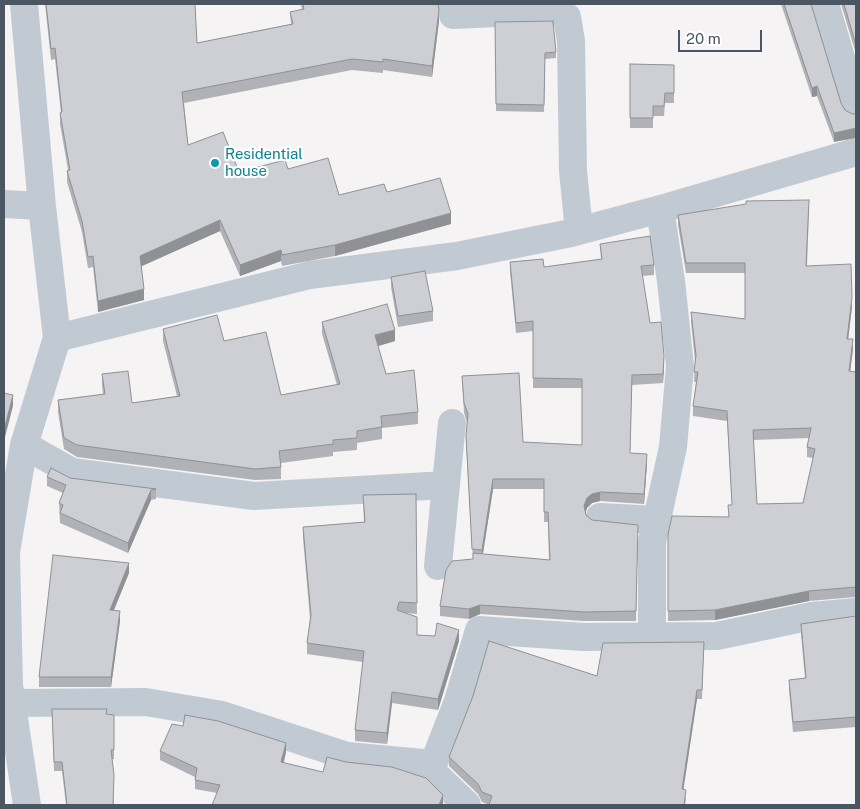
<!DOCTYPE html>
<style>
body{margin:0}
#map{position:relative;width:860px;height:809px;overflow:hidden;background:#f5f3f3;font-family:"Public Sans",sans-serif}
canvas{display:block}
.frame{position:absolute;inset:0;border:5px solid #4a5661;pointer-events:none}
.scale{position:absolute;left:678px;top:30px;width:84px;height:22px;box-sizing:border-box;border:2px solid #4a5661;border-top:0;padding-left:6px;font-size:15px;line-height:18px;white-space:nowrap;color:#4a5661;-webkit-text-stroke:4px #fff;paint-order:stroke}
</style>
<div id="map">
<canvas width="860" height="809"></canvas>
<div class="frame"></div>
<div class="scale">20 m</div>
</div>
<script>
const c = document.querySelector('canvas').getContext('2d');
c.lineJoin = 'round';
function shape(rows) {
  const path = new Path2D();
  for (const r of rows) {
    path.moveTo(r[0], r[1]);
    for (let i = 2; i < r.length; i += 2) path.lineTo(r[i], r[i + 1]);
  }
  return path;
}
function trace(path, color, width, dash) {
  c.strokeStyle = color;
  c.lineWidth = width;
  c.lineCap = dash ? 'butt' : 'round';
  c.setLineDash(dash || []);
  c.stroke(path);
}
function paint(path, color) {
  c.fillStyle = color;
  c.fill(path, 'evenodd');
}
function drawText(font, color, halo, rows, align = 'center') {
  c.font = font + ' "Public Sans",sans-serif';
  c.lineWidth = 4.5;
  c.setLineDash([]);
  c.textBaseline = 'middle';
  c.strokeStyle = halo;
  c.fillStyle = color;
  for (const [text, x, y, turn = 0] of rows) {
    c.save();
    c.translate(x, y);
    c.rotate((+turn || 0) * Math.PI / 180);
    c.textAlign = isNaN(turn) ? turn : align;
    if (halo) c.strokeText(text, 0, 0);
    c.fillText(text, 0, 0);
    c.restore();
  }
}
const minor = shape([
 [24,4,42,206,57,338,24,445,6,552,9,685,27,805],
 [452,4,453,15,542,11,561,12,567,17,571,41,573,171,579,231],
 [825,4,856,108],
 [4,204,42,206],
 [57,338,310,275,457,256,571,233,668,207,856,152],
 [24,445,72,472,254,496,446,485],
 [600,517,657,520],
 [438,566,452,423],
 [652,635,652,542,673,447,680,366,671,281,660,209],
 [12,703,146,702,222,715,347,756,423,763,467,805],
 [431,770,458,701,479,630,584,637,717,636,812,616,856,612]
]);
const wall = shape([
 [45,4,195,4,197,43,291,24,290,12,302,10,301,4,438,4,439,21,432,77,383,70,383,73,352,70,184,103,188,145,239,172,288,169,339,195,387,192,451,224,335,256,282,266,281,261,240,276,220,231,141,266,144,300,98,312,93,267,88,268,82,232,67,182,67,171,68,170,60,124,60,113,61,113,55,59,51,60],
 [781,4,811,4,841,103,834,142,817,96,812,97],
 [841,4,856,4,856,54],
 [495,22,556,52,556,58,545,59,544,112,496,111],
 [630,64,674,65,674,103,665,103,664,116,653,116,653,128,630,128],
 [809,210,807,266,852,307,848,339,853,349,850,371,856,372,856,597,809,601,715,620,668,621,668,534,728,517,732,505,727,421,693,416,693,406,696,382,694,382,695,361,691,322,691,312,745,319,745,273,686,273,678,225,678,215],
 [809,438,807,447,807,457,813,458,803,503,757,504,753,440],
 [600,244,654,265,654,275,642,276,650,323,664,366,663,383,632,385,630,453,647,463,644,504,600,501,592,503,587,508,586,512,586,515,592,520,638,525,636,621,584,621,480,614,469,619,440,616,440,606,473,559,466,445,467,422,464,413,462,376,523,442,582,445,582,388,533,388,533,331,516,333,510,272,510,262,544,267,601,259],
 [493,489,544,489,544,522,548,522,549,560,483,554],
 [391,277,433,311,433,321,398,327,391,287],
 [322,322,395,341,378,346,386,374,418,412,418,424,382,428,382,439,357,443,357,450,333,452,333,456,281,463,281,479,255,480,77,457,64,449,58,412,58,400,103,394,102,386,102,374,132,403,177,396,163,341,163,329,224,341,281,395,337,385,322,334],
 [47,477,70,478,156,489,156,499,151,500,128,553,60,523,59,503,63,493,47,486],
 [416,494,417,614,406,613,417,635,459,641,438,710,392,703,387,744,355,741,355,730,363,662,307,654,307,643,310,619,303,538,303,527,364,522,363,495],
 [129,573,113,610,120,621,111,687,39,687,39,677],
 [856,616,856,727,793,732,789,690,789,680,805,678,801,634,801,624],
 [704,642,702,699,697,699,683,789,686,799,685,805,489,805,482,802,478,794,449,766,449,757,597,676],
 [52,709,114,715,114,759,112,759,114,805,66,805,62,771,54,771],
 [160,751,286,752,284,763,443,804,443,805,212,805,217,793,195,789,195,777,160,760]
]);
const shadedWall = shape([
 [439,10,439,21,432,77,432,66],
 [817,86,817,96,812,97,812,88],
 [856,128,856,138,834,142,834,133],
 [451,213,451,224,335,256,335,245],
 [220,220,220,231,140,267,140,256],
 [281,250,281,261,240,276,240,265],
 [144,289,144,300,98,312,98,301],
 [852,297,852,307,847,349,847,339],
 [395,330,395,341,375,347,375,335],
 [853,339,853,349,849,381,849,371],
 [664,356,664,366,663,383,663,374],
 [13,395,13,406,4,441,4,430],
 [647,454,647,463,644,504,644,494],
 [493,479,493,489,482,559,482,550],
 [151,490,151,500,128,553,128,543],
 [600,492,600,501,592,503,587,508,584,516,584,506,587,498,592,494],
 [129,563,129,573,110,620,110,610],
 [809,591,809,601,715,620,715,610],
 [480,605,480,614,469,619,469,609],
 [120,611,120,621,111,687,111,677],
 [459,630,459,641,438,710,438,699],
 [697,690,697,699,682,799,682,789],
 [392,692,392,703,387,744,387,733],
 [286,743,286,752,281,771,281,762],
 [443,795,443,805,439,805]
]);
const building = shape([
 [46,4,195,4,197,43,293,24,290,12,304,9,303,4,438,4,439,10,432,66,383,59,383,62,352,59,182,92,188,145,223,132,239,172,285,160,288,169,328,158,339,195,384,184,387,192,440,178,451,213,335,245,282,255,281,250,240,265,220,220,140,256,144,289,98,301,93,256,88,257,82,221,67,171,70,170,60,113,62,112,55,48,51,49,46,4],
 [784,4,811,4,841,103,845,110,852,114,856,114,856,128,834,133,817,86,812,88,784,4],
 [844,4,856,4,856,45,844,4],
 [553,21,556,52,545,53,544,105,496,104,495,22,553,21],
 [630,64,674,65,674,93,665,93,664,106,653,106,653,118,630,118,630,64],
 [809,200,806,266,851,264,852,297,847,339,853,339,849,371,856,372,856,587,809,591,715,610,668,611,668,534,672,516,729,517,728,505,732,505,727,411,693,406,698,372,694,372,696,355,691,312,745,319,745,263,686,263,678,215,746,204,746,201,809,200],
 [811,428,807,447,815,449,803,503,757,504,753,430,811,428],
 [650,236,654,265,641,266,650,323,661,322,664,356,663,374,632,375,630,453,647,454,644,494,600,492,592,494,587,498,584,506,586,515,592,520,638,525,636,611,584,612,480,605,469,609,440,606,446,570,452,561,473,559,473,553,550,560,548,512,544,512,544,479,493,479,482,550,472,549,466,435,468,414,464,403,462,376,519,373,523,442,582,445,582,379,533,378,533,321,516,323,510,262,543,259,544,267,602,259,600,244,650,236],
 [425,271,433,311,398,316,391,277,425,271],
 [387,304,395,330,375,335,386,374,414,370,418,412,381,416,382,427,357,431,357,438,333,440,333,444,279,451,281,467,255,469,77,445,64,438,58,400,105,394,102,374,128,371,132,403,180,396,163,329,217,315,224,341,266,332,281,395,340,384,322,322,387,304],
 [4,393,13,395,4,430,4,393],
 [51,468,70,478,156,489,151,490,128,543,60,513,63,505,59,503,66,485,47,477,51,468],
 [416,494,417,603,399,602,397,610,417,617,417,635,435,636,437,623,459,630,438,699,392,692,387,733,355,730,364,651,307,643,311,615,303,527,365,522,363,495,416,494],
 [53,555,129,563,110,610,120,611,111,677,39,677,53,555],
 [856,616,856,717,793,722,789,680,806,678,801,624,856,616],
 [489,641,597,676,603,643,704,642,702,690,697,690,682,789,686,790,684,805,489,805,492,796,482,792,478,784,449,757,473,696,489,641],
 [52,709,107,709,106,714,114,715,114,750,111,750,114,775,113,805,67,805,62,762,54,762,52,709],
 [185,715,218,721,286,743,281,762,323,772,327,757,346,762,392,767,426,778,443,795,439,805,212,805,220,785,195,780,197,768,160,751,172,724,183,726,185,715]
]);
const markers = [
 [215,163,5,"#0f9aa8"]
];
const cultureNames = [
 ["Residential",225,154],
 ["house",225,171]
];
trace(minor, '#c1cad2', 28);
paint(wall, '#b0b2b7');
paint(shadedWall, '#909195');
paint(building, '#cdcfd5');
trace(building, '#909195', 1);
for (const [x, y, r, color] of markers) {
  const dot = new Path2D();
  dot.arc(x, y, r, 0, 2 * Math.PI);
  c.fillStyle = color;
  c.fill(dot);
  trace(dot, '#fff', 2);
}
drawText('15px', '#0d838f', '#fff', cultureNames, 'left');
</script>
